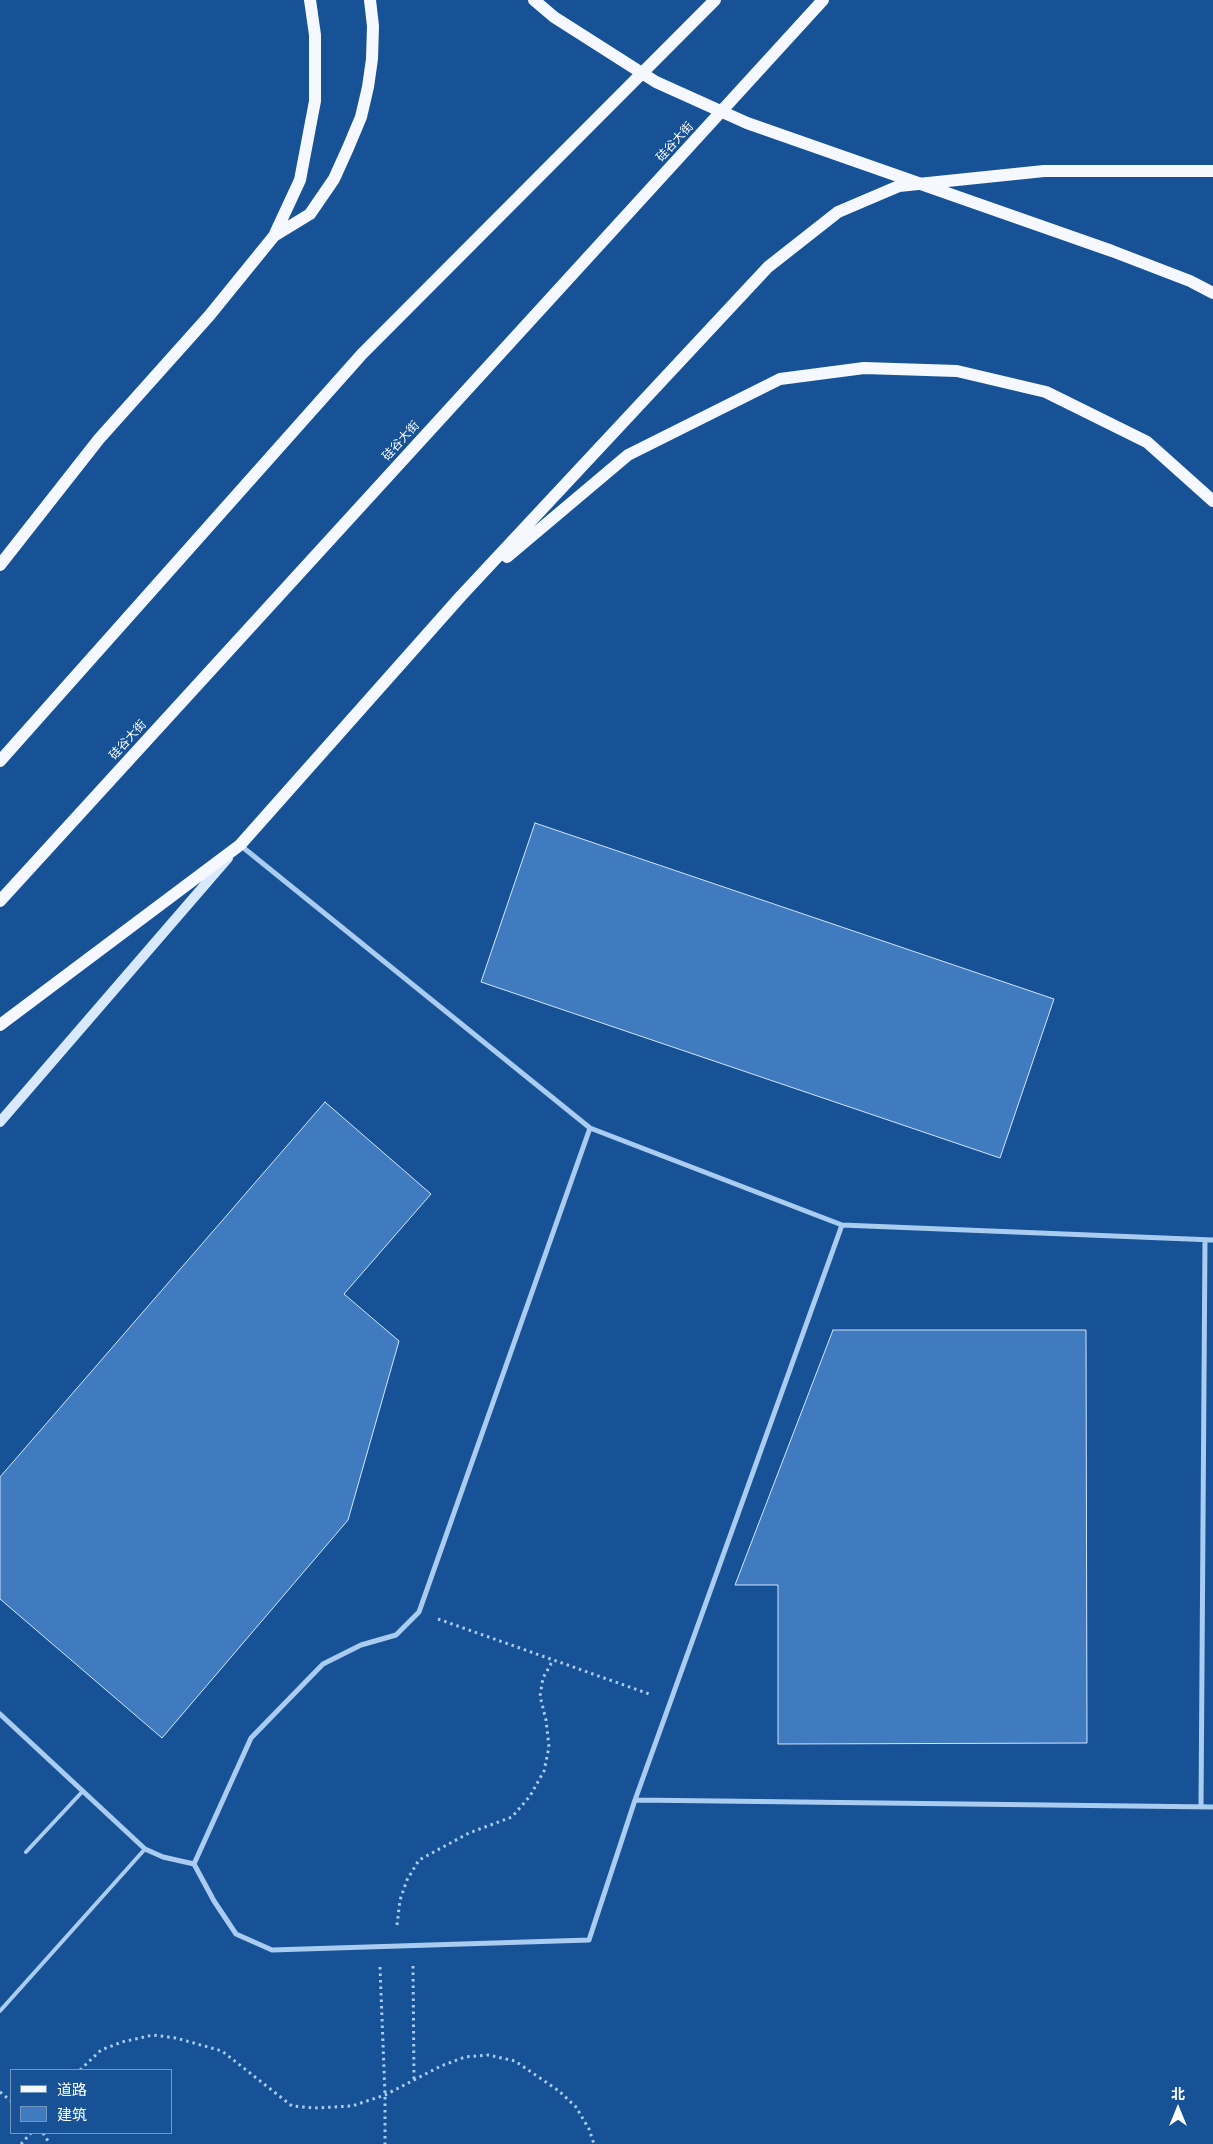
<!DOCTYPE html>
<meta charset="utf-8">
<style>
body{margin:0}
#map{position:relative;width:1213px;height:2144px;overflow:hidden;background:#175297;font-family:"Work Sans","Noto Sans SC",sans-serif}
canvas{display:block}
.legend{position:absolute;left:10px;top:2069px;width:162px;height:65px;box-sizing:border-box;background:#175297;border:1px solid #7497c1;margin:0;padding:6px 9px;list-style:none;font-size:15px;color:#fff}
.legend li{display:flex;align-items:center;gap:10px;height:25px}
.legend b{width:25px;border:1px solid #7497c1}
.north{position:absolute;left:1153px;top:2084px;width:50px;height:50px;-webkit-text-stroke:4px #175297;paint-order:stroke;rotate:0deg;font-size:14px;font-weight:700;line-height:20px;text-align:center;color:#fff}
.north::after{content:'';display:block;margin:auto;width:18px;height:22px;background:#fff;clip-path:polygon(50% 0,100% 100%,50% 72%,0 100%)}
</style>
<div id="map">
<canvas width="1213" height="2144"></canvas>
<ul class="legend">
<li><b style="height:6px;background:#f5f9ff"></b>道路</li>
<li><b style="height:14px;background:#407bbf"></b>建筑</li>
</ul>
<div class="north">北</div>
</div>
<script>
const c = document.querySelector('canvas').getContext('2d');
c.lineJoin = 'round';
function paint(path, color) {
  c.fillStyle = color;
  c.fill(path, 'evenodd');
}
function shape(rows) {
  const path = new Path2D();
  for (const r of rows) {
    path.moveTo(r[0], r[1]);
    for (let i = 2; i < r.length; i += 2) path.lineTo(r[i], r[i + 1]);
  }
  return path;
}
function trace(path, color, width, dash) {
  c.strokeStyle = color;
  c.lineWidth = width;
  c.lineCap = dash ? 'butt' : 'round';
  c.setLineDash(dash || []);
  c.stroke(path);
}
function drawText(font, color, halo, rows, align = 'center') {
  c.font = font + ' "Work Sans","Noto Sans SC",sans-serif';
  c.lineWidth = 4;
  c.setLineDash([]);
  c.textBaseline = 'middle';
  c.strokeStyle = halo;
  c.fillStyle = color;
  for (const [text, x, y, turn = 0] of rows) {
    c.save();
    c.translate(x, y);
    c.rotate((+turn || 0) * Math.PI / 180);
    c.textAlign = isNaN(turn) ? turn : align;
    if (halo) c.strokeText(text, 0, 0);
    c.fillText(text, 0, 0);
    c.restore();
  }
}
const building = shape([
 [535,823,1054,999,1000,1158,481,982,535,823],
 [325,1102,431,1194,344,1294,399,1341,348,1520,162,1738,0,1599,0,1477,325,1102],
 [833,1330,1086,1330,1087,1743,778,1744,778,1585,735,1585,833,1330]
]);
const path = shape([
 [438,1619,652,1695],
 [397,1925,400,1900,407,1880,419,1860,469,1833,512,1817,530,1796,544,1771,549,1747,546,1720,540,1696,543,1678,553,1660],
 [413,1966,414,2080],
 [380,1967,385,2095,385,2144],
 [80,2070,101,2050,122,2042,153,2035,176,2038,222,2051,292,2106,315,2108,352,2106,385,2095,441,2066,465,2057,488,2055,515,2061,559,2091,576,2107,589,2129,594,2144],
 [0,2092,11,2101],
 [43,2133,50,2144],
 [21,2144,31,2133]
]);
const lane = shape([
 [26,1852,82,1792],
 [0,2011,145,1849]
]);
const street = shape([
 [240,845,590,1128,842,1225,1213,1240],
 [0,1714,145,1849,163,1857,194,1864,251,1738,323,1664,361,1645,396,1635,419,1612,590,1128],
 [635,1800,1213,1807],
 [1201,1807,1205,1240],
 [194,1864,214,1901,236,1934,272,1950,589,1940,635,1800,842,1225]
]);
const secondary = shape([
 [0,1122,228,858]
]);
const primary = shape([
 [274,236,310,214,334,179,348,148,361,117,368,87,372,59,373,26,370,0],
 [507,557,628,455,780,379,864,368,957,371,1046,392,1147,442,1213,501],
 [0,565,99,439,209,316,274,236,300,180,315,101,315,35,310,0],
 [0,761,362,354,715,0],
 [0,901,823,0],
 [0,1025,240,845,461,596,768,267,838,212,899,186,1044,171,1213,171]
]);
const primaryBridge = shape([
 [534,0,554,17,656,82,747,123,1112,251,1190,281,1213,293]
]);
const streetNames = [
 ["硅谷大街",675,142,-48],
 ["硅谷大街",401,441,-48],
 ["硅谷大街",128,740,-48]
];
paint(building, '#407bbf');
trace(building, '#d2e6fc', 1);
trace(path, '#aaccf1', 3, [2.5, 4]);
trace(lane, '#aaccf1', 4);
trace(street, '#aaccf1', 5);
trace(secondary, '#d9e9fc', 10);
trace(primary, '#f5f9ff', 12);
trace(primaryBridge, '#f5f9ff', 12);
drawText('12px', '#fff', '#175297', streetNames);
</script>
